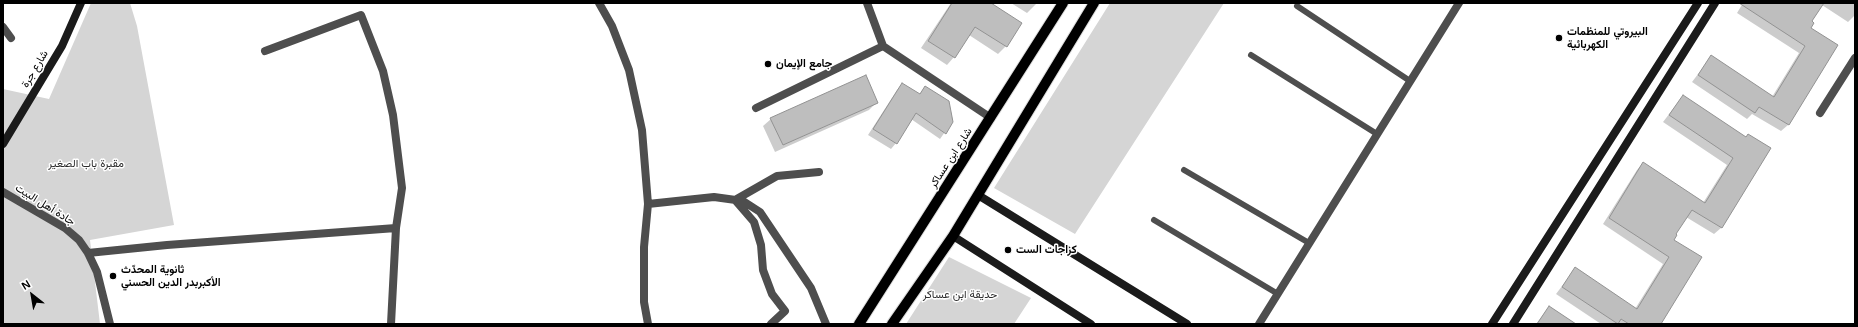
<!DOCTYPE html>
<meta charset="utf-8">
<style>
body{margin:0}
#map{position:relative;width:1858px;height:327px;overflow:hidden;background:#fff;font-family:Arial,sans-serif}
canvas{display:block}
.frame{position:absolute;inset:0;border:4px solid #000;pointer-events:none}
.north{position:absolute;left:12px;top:275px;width:40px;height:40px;-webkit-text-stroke:3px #fff;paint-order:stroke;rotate:329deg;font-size:11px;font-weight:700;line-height:16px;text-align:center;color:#000}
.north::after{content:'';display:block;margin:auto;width:14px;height:18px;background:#000;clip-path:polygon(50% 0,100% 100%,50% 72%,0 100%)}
</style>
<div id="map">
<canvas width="1858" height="327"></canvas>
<div class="frame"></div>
<div class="north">N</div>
</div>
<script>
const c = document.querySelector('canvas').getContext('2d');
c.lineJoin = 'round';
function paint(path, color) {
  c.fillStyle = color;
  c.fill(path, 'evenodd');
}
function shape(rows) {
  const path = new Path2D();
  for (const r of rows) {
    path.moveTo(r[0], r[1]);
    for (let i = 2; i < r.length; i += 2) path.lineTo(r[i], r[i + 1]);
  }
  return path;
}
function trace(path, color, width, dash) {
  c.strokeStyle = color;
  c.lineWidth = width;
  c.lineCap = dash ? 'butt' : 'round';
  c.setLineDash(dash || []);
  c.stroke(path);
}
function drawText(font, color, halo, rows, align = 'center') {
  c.font = font + ' Arial,Vazirmatn,sans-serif';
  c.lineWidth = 3;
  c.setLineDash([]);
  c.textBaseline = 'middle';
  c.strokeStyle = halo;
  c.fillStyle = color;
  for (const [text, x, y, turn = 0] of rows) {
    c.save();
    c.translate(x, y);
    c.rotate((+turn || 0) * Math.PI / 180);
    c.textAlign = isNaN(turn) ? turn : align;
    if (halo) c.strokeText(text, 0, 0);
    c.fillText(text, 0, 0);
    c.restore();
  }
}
const green = shape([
 [91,3,130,3,137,26,174,225,90,240,100,324,3,324,3,89,49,99],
 [1110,3,1224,3,1075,234,994,188],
 [949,257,1031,298,1014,324,906,324]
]);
const shadow = shape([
 [951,3,989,3,1006,46,998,54,969,35,954,57,947,65,921,48],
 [1011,3,1037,3,1027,13],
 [1743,3,1855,3,1855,15,1848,22,1822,5,1811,22,1810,28,1837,45,1788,125,1781,131,1752,114,1747,119,1692,82,1711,57,1772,97,1799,53,1737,13],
 [902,84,919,95,925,87,952,122,940,139,911,119,896,143,891,149,868,135,897,90],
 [1683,96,1745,138,1748,135,1770,148,1721,228,1714,234,1686,217,1675,235,1659,324,1601,324,1556,294,1575,269,1635,309,1663,264,1603,224,1637,170,1643,163,1703,203,1727,165,1663,122],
 [877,102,869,110,775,152,763,126,771,119],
 [1549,307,1575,324,1536,324]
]);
const building = shape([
 [952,3,991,3,1022,23,1007,47,975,27,955,58,928,41,952,3],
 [1739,3,1824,3,1812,21,1814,23,1811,28,1838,45,1789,125,1759,107,1755,113,1698,75,1711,55,1774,97,1805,46,1739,3],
 [866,75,878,103,783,145,770,118,866,75],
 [902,83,920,94,925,86,949,101,953,122,946,134,916,113,897,144,873,129,902,83],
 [1683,95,1746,137,1748,134,1771,148,1722,228,1692,210,1676,234,1677,235,1674,240,1702,257,1661,324,1629,324,1621,319,1618,324,1562,287,1575,267,1637,309,1669,257,1609,218,1643,162,1705,203,1733,158,1669,115,1683,95],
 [1549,306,1576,324,1537,324,1549,306]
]);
const lane = shape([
 [1297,6,1410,81],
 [1251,55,1377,134],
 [1184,170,1309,243],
 [1154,220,1278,294]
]);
const street = shape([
 [599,3,612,26,629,70,642,130,648,204,644,247,644,302,648,324],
 [867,3,883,46,991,118],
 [3,27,11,38],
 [265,51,361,15,383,71,393,115,402,188,396,228],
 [756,108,883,46],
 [1820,113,1855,58],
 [3,192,65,228,79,240,88,253,97,272,110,324],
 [648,204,714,197,743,201,760,212,811,288,826,324],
 [88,253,167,245,396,228,391,324],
 [771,324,785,311,772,294,763,270,761,245,754,222,735,200,777,176,819,172],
 [1259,324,1459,3]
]);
const secondary = shape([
 [3,144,62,46,81,3],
 [978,195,1187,324],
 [953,236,1091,324],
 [1492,324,1698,3],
 [1513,324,1715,3]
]);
const primary = shape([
 [859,324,1063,3],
 [892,324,953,236,1094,3]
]);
const markers = [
 [1559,38,4,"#000"],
 [768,64,4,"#000"],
 [1008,250,4,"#000"],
 [113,276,4,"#000"]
];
const poiNames = [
 ["البيروتي للمنظمات",1567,32],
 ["الكهربائية",1567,45],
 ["جامع الإيمان",776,64],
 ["كراجات الست",1016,250],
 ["ثانوية المحدّث",121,270],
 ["الأكبربدر الدين الحسني",121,283]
];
const streetNames = [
 ["شارع جرة",35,69,-59],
 ["شارع ابن عساكر",951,158,-57],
 ["جادة أهل البيت",45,205,32]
];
const parkNames = [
 ["مقبرة باب الصغير",86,164],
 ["حديقة ابن عساكر",960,295]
];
paint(green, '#d5d5d5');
paint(shadow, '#0003');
paint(building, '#bebebe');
trace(building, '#929292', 1);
trace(primary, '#dbdbdb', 12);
trace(lane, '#4e4e4e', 6);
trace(street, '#4e4e4e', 8);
trace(secondary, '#1b1b1b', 8);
trace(primary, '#000', 10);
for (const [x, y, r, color] of markers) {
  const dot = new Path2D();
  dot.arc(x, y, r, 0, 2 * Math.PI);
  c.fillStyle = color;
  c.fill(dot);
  trace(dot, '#fff', 1.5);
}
drawText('bold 11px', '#000', '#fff', poiNames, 'left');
drawText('11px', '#000', '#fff', streetNames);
drawText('11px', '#2c2c2c', '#fff', parkNames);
</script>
